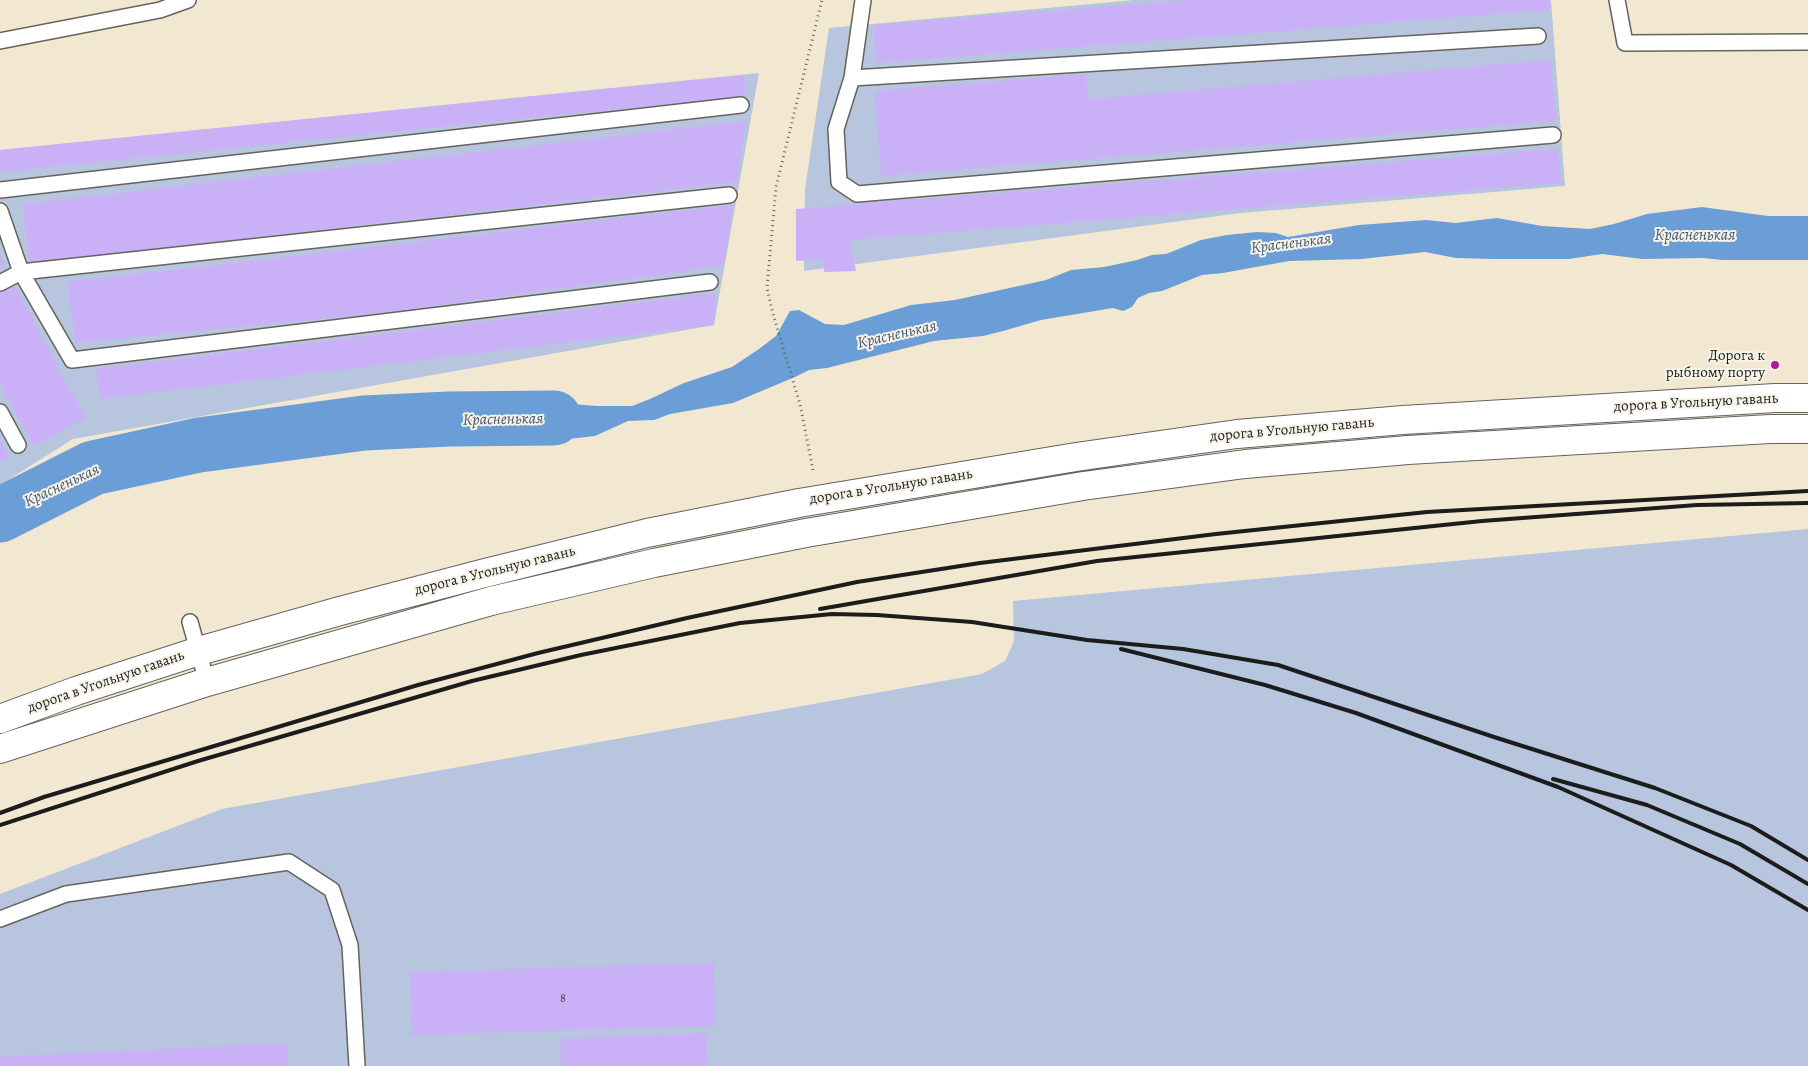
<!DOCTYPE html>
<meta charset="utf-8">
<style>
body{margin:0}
canvas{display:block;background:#f2e8d2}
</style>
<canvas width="1808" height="1066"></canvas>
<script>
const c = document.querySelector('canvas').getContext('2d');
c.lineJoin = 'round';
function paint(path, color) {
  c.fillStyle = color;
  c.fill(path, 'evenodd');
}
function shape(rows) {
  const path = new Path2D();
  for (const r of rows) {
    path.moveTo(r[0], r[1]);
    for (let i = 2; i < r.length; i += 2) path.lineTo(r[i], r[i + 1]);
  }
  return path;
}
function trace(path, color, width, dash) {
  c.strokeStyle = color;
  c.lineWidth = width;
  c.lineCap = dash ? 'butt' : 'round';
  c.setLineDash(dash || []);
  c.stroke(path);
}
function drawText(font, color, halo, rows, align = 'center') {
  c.font = font + ' Alegreya,serif';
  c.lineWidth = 4;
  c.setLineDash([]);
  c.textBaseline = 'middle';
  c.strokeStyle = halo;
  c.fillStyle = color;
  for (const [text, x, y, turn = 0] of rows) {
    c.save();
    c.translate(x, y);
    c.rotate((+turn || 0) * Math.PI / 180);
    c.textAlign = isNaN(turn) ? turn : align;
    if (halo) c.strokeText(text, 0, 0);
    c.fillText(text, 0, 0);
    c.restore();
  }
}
const industrial = shape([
 [1134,0,1551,0,1565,186,1241,213,804,271,805,189,829,28],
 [759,73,714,325,73,439,0,485,0,150],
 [1808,529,1808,1066,0,1066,0,894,222,809,982,674,1005,661,1014,641,1013,601]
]);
const water = shape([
 [1702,207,1768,216,1808,216,1808,260,1723,260,1702,258,1643,259,1602,254,1569,259,1492,259,1456,258,1425,252,1362,259,1289,261,1223,273,1202,275,1162,291,1149,293,1138,298,1132,307,1123,311,1113,308,1041,320,1003,331,983,336,934,341,827,368,809,370,795,377,733,403,670,414,654,420,628,421,595,436,542,442,520,442,482,430,478,411,500,405,530,405,559,403,597,406,632,406,650,399,684,383,732,367,759,349,776,336,790,311,799,310,825,324,844,325,911,305,955,300,1046,280,1071,270,1104,267,1137,260,1152,255,1166,254,1201,240,1227,235,1257,232,1276,233,1288,237,1359,225,1426,220,1455,223,1497,218,1542,226,1590,229,1614,224,1647,214]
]);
const river = shape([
 [0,515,93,468,199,445,364,423,449,419,554,418]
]);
const building = shape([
 [1188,0,1549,0,1550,10,876,63,873,25],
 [1551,60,1556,121,881,176,875,91,1086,74,1088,99],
 [744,75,745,96,0,172,0,150],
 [746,121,737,182,29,263,23,204],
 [1558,149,1561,183,850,240,856,271,824,272,823,260,796,261,796,209],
 [733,205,724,266,389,312,76,343,67,282],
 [0,255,5,265,0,268],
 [15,286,85,418,34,446,0,383,0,293],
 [716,293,714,325,100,399,96,369],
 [0,440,9,457,0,462],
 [714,963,716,1026,412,1035,410,972],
 [706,1033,707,1066,561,1066,560,1039],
 [287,1043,288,1066,0,1066,0,1057]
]);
const path = shape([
 [813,470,800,404,773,314,767,288,776,187,822,0]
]);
const service = shape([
 [863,0,852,78,836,129,839,182,857,194,1553,135],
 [1617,0,1625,43,1808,42],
 [0,41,160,10,188,0],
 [852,78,1538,36],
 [0,190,741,105],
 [0,211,21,272,72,360,710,282],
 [0,283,21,272,729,195],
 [0,412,18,445],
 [190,622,207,682],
 [0,919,66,894,289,862,332,890,350,945,357,1066]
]);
const minor = shape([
 [0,719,76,691,199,651,340,611,485,573,647,533,799,503,1076,457,1237,434,1403,420,1775,398,1808,398],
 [0,749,207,682,491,601,654,563,806,533,1083,486,1245,464,1408,450,1770,429,1808,429]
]);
const rail = shape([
 [820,609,1097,561,1482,521,1697,505,1808,503],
 [1121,649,1265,685,1356,713,1558,787,1731,865,1808,910],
 [1553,779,1647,805,1740,844,1808,884],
 [0,813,44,797,418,685,538,653,687,618,857,582,980,563,1216,534,1427,512,1808,491],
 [0,825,198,761,472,681,581,655,740,623,832,614,877,615,972,622,1087,640,1183,649,1278,665,1494,737,1655,788,1751,826,1808,860]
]);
const markers = [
 [1775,365,5,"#b5179e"]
];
const numberNames = [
 ["8",563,999]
];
const poiNames = [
 ["Дорога к",1765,356],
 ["рыбному порту",1765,373]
];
const streetNames = [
 ["дорога в Угольную гавань",1696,403,-3],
 ["дорога в Угольную гавань",1292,430,-5],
 ["дорога в Угольную гавань",891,487,-9],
 ["дорога в Угольную гавань",495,571,-14],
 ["дорога в Угольную гавань",106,682,-19]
];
const waterNames = [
 ["Красненькая",1695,236],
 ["Красненькая",1291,244,-7],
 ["Красненькая",897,335,-13],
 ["Красненькая",503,420,-1],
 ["Красненькая",62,486,-25]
];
paint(industrial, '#b7c5de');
paint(water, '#6b9ed6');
trace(river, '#6b9ed6', 55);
paint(building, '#cab1f7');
trace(service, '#67635c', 18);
trace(minor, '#67635c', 30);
trace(path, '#67635c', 3, [1, 4]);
trace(service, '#fff', 15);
trace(minor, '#fff', 28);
trace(rail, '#1c1c1c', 4);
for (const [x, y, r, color] of markers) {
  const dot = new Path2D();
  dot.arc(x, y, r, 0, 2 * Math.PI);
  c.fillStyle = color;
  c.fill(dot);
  trace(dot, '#f7f3e8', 2);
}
drawText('12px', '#484153', null, numberNames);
drawText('15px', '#1c1c1c', '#f7f3e8', poiNames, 'right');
drawText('15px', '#1c1c1c', '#f7f3e8', streetNames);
drawText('italic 16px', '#405670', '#f7f3e8', waterNames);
</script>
